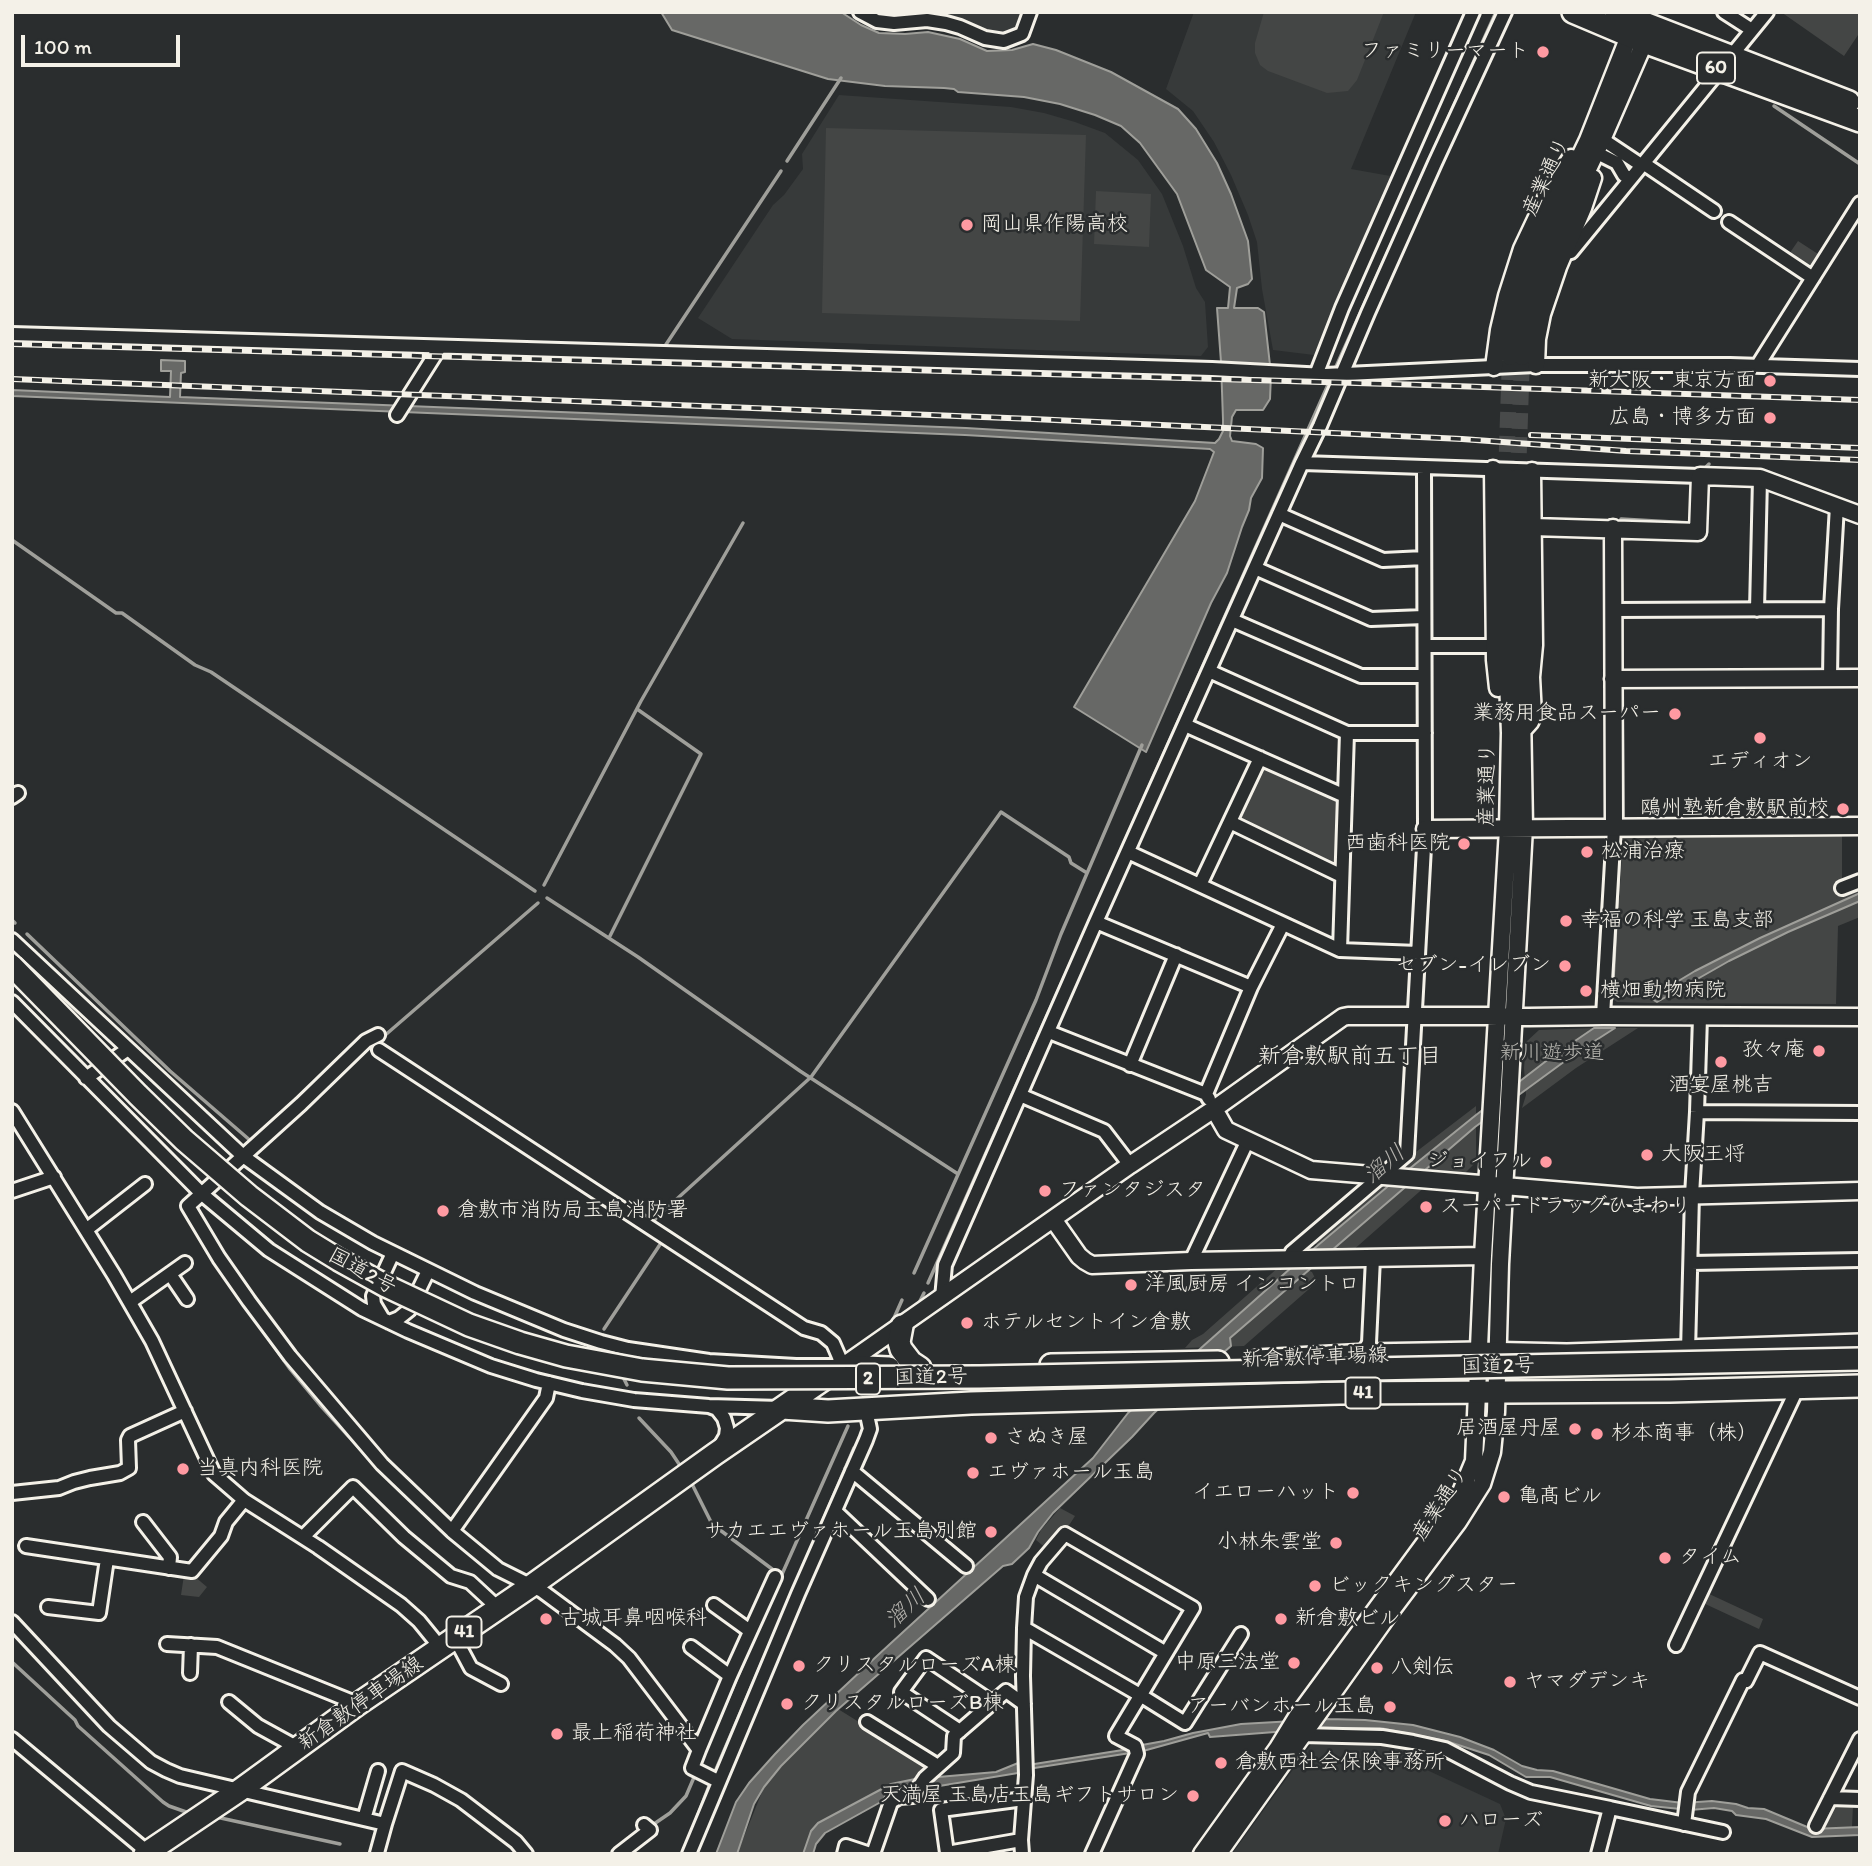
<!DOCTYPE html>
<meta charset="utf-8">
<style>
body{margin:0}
#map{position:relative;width:1872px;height:1866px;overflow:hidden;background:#2a2d2e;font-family:Itim,sans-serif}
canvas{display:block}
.frame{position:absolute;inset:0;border:14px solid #f4f1e8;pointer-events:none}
.scale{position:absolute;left:21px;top:35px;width:159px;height:32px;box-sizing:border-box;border:4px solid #f4f1e8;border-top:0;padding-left:9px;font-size:21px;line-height:24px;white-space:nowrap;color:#f4f1e8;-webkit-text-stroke:5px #2a2d2e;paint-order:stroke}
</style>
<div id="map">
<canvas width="1872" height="1866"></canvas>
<div class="frame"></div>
<div class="scale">100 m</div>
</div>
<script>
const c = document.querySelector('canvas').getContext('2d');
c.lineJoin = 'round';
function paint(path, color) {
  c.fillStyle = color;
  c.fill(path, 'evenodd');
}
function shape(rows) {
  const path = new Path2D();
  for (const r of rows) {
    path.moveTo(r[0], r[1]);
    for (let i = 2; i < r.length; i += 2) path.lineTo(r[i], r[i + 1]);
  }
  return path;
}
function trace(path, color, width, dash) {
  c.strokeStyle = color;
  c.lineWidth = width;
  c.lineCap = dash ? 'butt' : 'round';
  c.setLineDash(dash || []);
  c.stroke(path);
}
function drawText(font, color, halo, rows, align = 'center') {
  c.font = font + ' Itim,"Klee One",sans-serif';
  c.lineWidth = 5;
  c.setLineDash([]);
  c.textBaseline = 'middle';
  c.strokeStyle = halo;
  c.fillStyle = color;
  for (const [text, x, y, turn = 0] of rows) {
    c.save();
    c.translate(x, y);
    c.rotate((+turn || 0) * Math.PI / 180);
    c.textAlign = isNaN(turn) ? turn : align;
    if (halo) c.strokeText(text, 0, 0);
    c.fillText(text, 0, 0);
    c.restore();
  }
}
const built = shape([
 [868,12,1026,12,1020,29,1005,36,887,19],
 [1194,12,1416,12,1351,169,1396,177,1314,355,1273,350,1262,289,1257,242,1248,215,1231,175,1214,142,1193,111,1166,89],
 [839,95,1011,107,1044,113,1075,122,1105,133,1138,160,1162,194,1183,246,1196,288,1205,302,1208,347,1201,356,732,339,698,318,773,205,784,195,803,169,802,154],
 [1315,1739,1407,1746,1414,1764,1500,1804,1506,1819,1498,1854,1232,1854]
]);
const green = shape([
 [1264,12,1384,12,1357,80,1348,91,1327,93,1268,71,1260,65,1255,53,1255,43],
 [1781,12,1860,12,1860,32,1844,56],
 [826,128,1086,135,1080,321,822,313],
 [1096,191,1151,194,1149,247,1094,244],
 [1798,241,1818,254,1807,271,1787,257],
 [1260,761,1341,798,1339,871,1233,820],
 [1842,835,1842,897,1860,890,1860,917,1838,926,1836,1004,1647,1003,1617,1002,1613,999,1623,836],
 [1594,1028,1638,1028,1576,1068,1522,1108,1526,1095,1524,1068,1526,1042,1539,1030],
 [1476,1106,1476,1162,1465,1173,1403,1168,1412,1155],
 [1387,1181,1427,1185,1351,1252,1345,1250,1329,1249,1315,1244],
 [1280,1266,1285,1268,1300,1267,1312,1272,1317,1282,1244,1346,1185,1348,1192,1340,1203,1334],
 [1060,1508,1075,1516,1066,1530,1047,1549,1036,1540,1041,1530],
 [184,1575,194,1576,207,1587,199,1597,181,1595],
 [1705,1592,1763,1619,1759,1629,1701,1602],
 [838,1709,930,1766,915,1779,891,1784,818,1823,811,1831,803,1854,737,1854,764,1787,781,1766],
 [1835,1804,1853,1805,1852,1827,1823,1829]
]);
const water = shape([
 [661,12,841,12,861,25,879,33,905,34,928,32,960,39,987,51,1012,50,1033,44,1056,50,1111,72,1178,109,1196,129,1217,163,1231,194,1248,241,1252,279,1248,284,1237,288,1234,308,1258,308,1264,312,1271,374,1270,399,1263,410,1236,410,1232,417,1230,436,1232,441,1256,444,1263,448,1262,478,1251,498,1249,510,1242,527,1227,573,1211,603,1146,752,1074,707,1195,501,1214,452,1210,449,965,435,12,396,12,390,170,397,171,371,161,371,161,360,185,361,185,372,181,373,180,397,966,428,1215,443,1219,439,1223,431,1223,420,1221,362,1217,308,1228,308,1230,287,1206,270,1177,194,1140,143,1121,126,1095,115,1060,104,1024,97,958,92,954,89,944,88,885,86,828,79,672,30,661,12],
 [1860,893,1860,901,1788,932,1729,961,1657,1002,1650,998,1695,971,1760,938,1860,893],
 [1594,1028,1615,1028,1576,1053,1475,1127,1230,1338,1231,1346,1154,1413,1132,1437,1053,1513,1038,1532,1029,1548,1012,1564,1003,1566,836,1711,781,1766,764,1787,754,1804,737,1854,716,1854,736,1802,749,1783,775,1754,803,1725,878,1655,1093,1458,1128,1413,1292,1267,1393,1182,1476,1115,1550,1058,1594,1028],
 [1329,1719,1365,1720,1413,1725,1460,1737,1494,1750,1522,1766,1537,1770,1553,1771,1650,1799,1683,1803,1712,1801,1736,1804,1748,1808,1764,1809,1812,1829,1860,1827,1860,1835,1812,1837,1766,1819,1736,1815,1732,1811,1714,1808,1690,1810,1651,1806,1550,1777,1526,1777,1489,1755,1446,1741,1380,1728,1327,1728,1210,1737,1208,1733,1143,1751,1028,1769,1024,1772,897,1793,825,1833,816,1844,813,1854,803,1854,811,1831,818,1823,891,1784,915,1779,996,1772,1023,1761,1028,1765,1129,1749,1142,1745,1164,1741,1193,1733,1241,1724,1329,1719]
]);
const stream = shape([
 [1774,106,1860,164],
 [787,161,841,78],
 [663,349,781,171],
 [1334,371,1496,12],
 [1706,467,1709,464],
 [1621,523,1621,519,1691,523,1691,520],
 [1621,538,1622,600],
 [12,540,116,613,122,613,195,665,211,672,535,891],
 [1622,619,1622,670],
 [1622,689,1623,816],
 [544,885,641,701,743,523],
 [547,898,638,957,800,1071,958,1174],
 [12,920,15,923],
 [27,934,170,1071,252,1142],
 [609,938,701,754,637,709],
 [1612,999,1620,843],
 [383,1037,538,903],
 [667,1233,668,1231,653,1222,657,1217,811,1077,1001,812,1069,857,1071,863,1087,873],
 [914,1273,1036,1000,1061,934,1142,745],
 [928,1283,1331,378],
 [920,1301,924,1293],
 [244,1304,290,1369,320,1405,373,1463],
 [894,1318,902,1300],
 [604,1329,663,1240],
 [622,1375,627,1385],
 [639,1418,671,1452,679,1464],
 [388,1478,444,1531],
 [692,1484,712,1524,772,1569,779,1572],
 [779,1581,848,1426],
 [12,1662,75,1720,78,1726,163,1802,169,1806,189,1813],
 [701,1761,769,1604],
 [714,1774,854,1448],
 [216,1817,340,1844],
 [651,1826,670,1813,686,1796,695,1775],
 [683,1854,711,1781]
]);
const tertiaryTunnel = shape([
 [1506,476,1510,357],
 [1518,477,1522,357]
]);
const minor = shape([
 [860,12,877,21,894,23,927,20,946,23,960,27,985,38,1004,41,1022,34,1030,12],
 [1724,12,1752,30],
 [1602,139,1641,165],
 [1595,152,1617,163,1624,175,1630,179],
 [1643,163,1714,211],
 [1729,222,1813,278],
 [1564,253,1571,252,1767,12],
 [12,334,1212,369,1325,375,1536,365,1730,365,1860,369],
 [1758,365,1860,203],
 [1316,375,1342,308,1473,12],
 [397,415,440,347],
 [1302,463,1700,476],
 [1279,514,1383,560,1424,558],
 [1255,568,1371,619,1424,617],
 [1613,610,1831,609],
 [1757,610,1760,478],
 [1232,620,1361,676,1424,676],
 [1425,646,1495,646],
 [1209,671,1347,733,1425,733],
 [1830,678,1831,609,1837,506],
 [1185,725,1345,796],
 [12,797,18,793],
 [1230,822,1342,876],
 [1128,852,1340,950,1418,953],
 [1200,885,1260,758],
 [1842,888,1860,881],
 [1096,922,1251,987],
 [12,940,243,1156,320,1212,373,1243,475,1293,564,1330,601,1342,628,1349,709,1361,796,1366,843,1366,833,1343,821,1333,804,1328,379,1050],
 [1340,950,1347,733],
 [12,1002,202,1194,269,1250,362,1309,408,1331,491,1366,536,1380,582,1391,634,1400,709,1406,781,1408],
 [1603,1016,1614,828],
 [1049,1032,1206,1094,1209,1099],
 [378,1035,366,1041,301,1104,188,1206,219,1258,249,1301,290,1356,382,1464,452,1531,498,1569,542,1591,615,1645,629,1658,699,1750,692,1768,718,1781],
 [1130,1065,1176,955],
 [86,1078,128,1049],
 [1206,1094,1251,987,1283,924],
 [1020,1095,1104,1131,1130,1165],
 [12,1111,114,1275,152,1341,214,1474,244,1500,318,1547,401,1605,419,1621,441,1648],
 [1697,1112,1860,1113],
 [12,1191,54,1177],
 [86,1230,145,1184],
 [1288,1260,1292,1252,1407,1154,1425,829,1424,467],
 [1191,1261,1248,1140],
 [1691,1263,1860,1260],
 [170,1274,187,1299],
 [942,1298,945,1265,1096,922,1302,463,1320,426,1368,313,1435,163,1505,12],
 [130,1302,185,1263],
 [383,1319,374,1304,373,1296,393,1253],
 [389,1322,399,1318,409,1310,428,1271],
 [1688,1351,1692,1195,1697,1112,1700,1017],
 [1361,1356,1369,1343,1373,1258],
 [709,1406,717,1409,724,1418,727,1428,726,1436,719,1448],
 [852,1471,966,1566],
 [12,1493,59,1488,74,1482,90,1478,120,1473,129,1468,128,1440,130,1436,185,1411],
 [835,1511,928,1599],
 [143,1522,170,1557,169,1568],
 [452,1531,546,1398,549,1383],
 [303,1537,353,1487,404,1537,451,1576,470,1582,498,1608],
 [26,1546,192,1571,221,1536,226,1522,244,1500],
 [1034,1575,1041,1562,1065,1534,1193,1608,1116,1736,1135,1746,1137,1754,1092,1854],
 [714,1605,750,1631],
 [48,1607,99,1613,107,1559],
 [12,1622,109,1726,151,1762,166,1770,180,1776,385,1824,402,1771,434,1785,461,1800,516,1842,526,1854],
 [1024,1628,1140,1695,1185,1723,1241,1634],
 [455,1638,471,1668,501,1684],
 [167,1644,217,1647,358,1704],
 [1676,1645,1798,1387],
 [691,1647,730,1676],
 [190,1673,191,1645],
 [229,1702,258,1726,298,1748],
 [867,1722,938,1766],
 [960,1731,901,1692,926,1658,993,1703],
 [1296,1737,1303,1735,1382,1737,1413,1742,1445,1749,1510,1783,1531,1792,1610,1808,1598,1854],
 [12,1739,150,1854],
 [699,1750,730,1676,775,1577],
 [1830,1798,1860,1799],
 [1610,1808,1723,1832],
 [364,1819,378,1771],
 [1684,1824,1688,1792,1743,1680,1746,1681,1760,1653,1860,1698],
 [1816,1826,1860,1739],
 [1021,1840,947,1853,941,1810,1024,1799],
 [378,1854,377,1853,385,1824],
 [619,1854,650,1830,644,1825],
 [689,1854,798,1594,866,1440,870,1429,866,1410],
 [844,1854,846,1846,870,1854],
 [873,1854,891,1802,899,1797,913,1796,925,1778,953,1753,954,1736,1006,1691,1024,1704],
 [1022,1854,1021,1840,1026,1775,1023,1676,1024,1628,1026,1597,1034,1575,1166,1653]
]);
const tertiary = shape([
 [1510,357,1516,315,1526,281,1542,236,1588,140,1633,26],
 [1522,357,1528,318,1537,284,1555,239,1604,135,1648,34],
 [1536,365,1537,339,1542,314,1558,267,1583,208,1593,178],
 [1494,367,1499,330,1507,296,1522,249,1549,192,1571,158],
 [1493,469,1495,660,1498,688],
 [1533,527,1698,532,1700,476,1760,478,1860,515],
 [1613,528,1614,828],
 [1613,679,1860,678],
 [1521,732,1530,722,1533,716,1531,677,1534,645,1532,471],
 [1425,829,1860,826],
 [1214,1109,1226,1130,1311,1170,1637,1197,1860,1191],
 [1053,1219,1079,1256,1085,1261,1092,1265,1191,1261,1483,1256],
 [843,1366,1130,1165,1214,1109,1343,1017,1348,1016,1487,1016,1529,1017,1603,1016,1860,1017],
 [1202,1854,1278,1748,1297,1717,1447,1513,1461,1492,1474,1461,1483,1256,1508,829,1510,733,1507,651,1506,476],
 [1218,1854,1391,1611,1458,1522,1482,1484,1492,1452,1496,1412,1500,1264,1524,827,1518,477]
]);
const primary = shape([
 [1573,12,1644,42,1860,121],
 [1616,12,1849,102],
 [902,1326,899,1342,901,1349,911,1362,920,1368],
 [1257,1361,1368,1355,1478,1353,1567,1355,1860,1345],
 [1051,1365,1218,1362],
 [782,1408,828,1411,971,1403,1340,1393,1670,1391,1860,1386],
 [145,1854,240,1790,358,1704,531,1586,715,1454,843,1366,889,1368]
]);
const rail = shape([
 [12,344,1425,385,1860,400],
 [12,379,1033,419,1462,439,1626,451,1860,460],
 [1531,435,1860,448]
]);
const trunkBridge = shape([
 [12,966,138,1095,184,1140,249,1196,308,1241,339,1260,386,1286,469,1325,520,1343,566,1356,642,1370,728,1378,980,1377,1860,1359]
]);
const markers = [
 [1543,52,7,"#ff9aa2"],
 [967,225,7,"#ff9aa2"],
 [1770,381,7,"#ff9aa2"],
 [1770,418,7,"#ff9aa2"],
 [1675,714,7,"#ff9aa2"],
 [1760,738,7,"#ff9aa2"],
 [1843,809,7,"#ff9aa2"],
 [1464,844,7,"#ff9aa2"],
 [1587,852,7,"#ff9aa2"],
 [1566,921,7,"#ff9aa2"],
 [1565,966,7,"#ff9aa2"],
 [1586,991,7,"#ff9aa2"],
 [1819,1051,7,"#ff9aa2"],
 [1721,1062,7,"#ff9aa2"],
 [1647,1155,7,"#ff9aa2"],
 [1546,1162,7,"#ff9aa2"],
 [1045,1191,7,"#ff9aa2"],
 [1426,1207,7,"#ff9aa2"],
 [443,1211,7,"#ff9aa2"],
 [1131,1285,7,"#ff9aa2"],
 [967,1323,7,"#ff9aa2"],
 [1575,1429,7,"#ff9aa2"],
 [1597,1434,7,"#ff9aa2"],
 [991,1438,7,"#ff9aa2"],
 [183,1469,7,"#ff9aa2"],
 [973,1473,7,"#ff9aa2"],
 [1353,1493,7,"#ff9aa2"],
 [1504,1497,7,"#ff9aa2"],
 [991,1532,7,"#ff9aa2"],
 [1336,1543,7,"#ff9aa2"],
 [1665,1558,7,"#ff9aa2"],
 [1315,1586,7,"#ff9aa2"],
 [546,1619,7,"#ff9aa2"],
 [1281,1619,7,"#ff9aa2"],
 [1294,1663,7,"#ff9aa2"],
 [799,1666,7,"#ff9aa2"],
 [1377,1668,7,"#ff9aa2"],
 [1510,1682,7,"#ff9aa2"],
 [787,1704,7,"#ff9aa2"],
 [1390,1707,7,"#ff9aa2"],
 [557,1734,7,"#ff9aa2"],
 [1221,1763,7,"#ff9aa2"],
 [1193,1796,7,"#ff9aa2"],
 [1445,1821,7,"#ff9aa2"]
];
const shields = [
 [1716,68,38],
 [868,1379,24],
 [1363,1393,35],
 [464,1632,35]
];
const shieldNames = [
 ["60",1716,68],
 ["2",868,1379],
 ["41",1363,1393],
 ["41",464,1632]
];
const poiNames = [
 ["ファミリーマート",1529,52,"right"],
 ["岡山県作陽高校",981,225],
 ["新大阪・東京方面",1756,381,"right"],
 ["広島・博多方面",1756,418,"right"],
 ["業務用食品スーパー",1661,714,"right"],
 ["エディオン",1760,762,"center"],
 ["鴎州塾新倉敷駅前校",1829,809,"right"],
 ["西歯科医院",1450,844,"right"],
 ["松浦治療",1601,852],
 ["幸福の科学 玉島支部",1580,921],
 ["セブン-イレブン",1551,966,"right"],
 ["横畑動物病院",1600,991],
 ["孜々庵",1805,1051,"right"],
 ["酒宴屋桃吉",1721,1086,"center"],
 ["大阪王将",1661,1155],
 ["ジョイフル",1532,1162,"right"],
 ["ファンタジスタ",1059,1191],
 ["スーパードラッグひまわり",1440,1207],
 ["倉敷市消防局玉島消防署",457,1211],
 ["洋風厨房 インコントロ",1145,1285],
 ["ホテルセントイン倉敷",981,1323],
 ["居酒屋丹屋",1561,1429,"right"],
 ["杉本商事（株）",1611,1434],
 ["さぬき屋",1005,1438],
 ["当真内科医院",197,1469],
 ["エヴァホール玉島",987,1473],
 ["イエローハット",1339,1493,"right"],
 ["亀髙ビル",1518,1497],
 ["サカエエヴァホール玉島別館",977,1532,"right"],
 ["小林朱雲堂",1322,1543,"right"],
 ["タイム",1679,1558],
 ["ビックキングスター",1329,1586],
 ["古城耳鼻咽喉科",560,1619],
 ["新倉敷ビル",1295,1619],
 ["中原三法堂",1280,1663,"right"],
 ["クリスタルローズA棟",813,1666],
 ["八剣伝",1391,1668],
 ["ヤマダデンキ",1524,1682],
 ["クリスタルローズB棟",801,1704],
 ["アーバンホール玉島",1376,1707,"right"],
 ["最上稲荷神社",571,1734],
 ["倉敷西社会保険事務所",1235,1763],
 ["天満屋 玉島店玉島ギフトサロン",1179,1796,"right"],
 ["ハローズ",1459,1821]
];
const streetNames = [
 ["産業通り",1547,177,-65],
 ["産業通り",1488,785,-89],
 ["国道2号",362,1272,29],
 ["新倉敷停車場線",1315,1358,-2],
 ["国道2号",1498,1367,-1],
 ["国道2号",931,1378,-1],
 ["産業通り",1441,1504,-57],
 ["新倉敷停車場線",361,1704,-35]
];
const parkNames = [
 ["新川遊歩道",1552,1054]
];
const neighbourhoodNames = [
 ["新倉敷駅前五丁目",1350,1057]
];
const waterNames = [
 ["溜川",1385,1165,-40],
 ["溜川",906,1609,-42]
];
paint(built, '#373a3a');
paint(green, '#444645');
paint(water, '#676866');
trace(water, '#9f9f9a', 2);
trace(stream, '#9f9f9a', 3.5);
trace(tertiaryTunnel, '#484a4a', 16, [16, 8]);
trace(minor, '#f4f1e8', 18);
trace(tertiary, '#f4f1e8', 21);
trace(primary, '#f4f1e8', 26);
trace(minor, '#2a2d2e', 12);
trace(tertiary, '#2a2d2e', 16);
trace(primary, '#2a2d2e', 21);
trace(rail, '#f4f1e8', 6);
trace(rail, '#2a2d2e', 3.5, [10]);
trace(trunkBridge, '#f4f1e8', 26, []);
trace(trunkBridge, '#2a2d2e', 21);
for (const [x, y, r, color] of markers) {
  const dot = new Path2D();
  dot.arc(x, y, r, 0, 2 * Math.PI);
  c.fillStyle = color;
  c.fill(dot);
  trace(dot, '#2a2d2e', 2.5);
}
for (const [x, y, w] of shields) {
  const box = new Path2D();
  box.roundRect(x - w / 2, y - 15.5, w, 31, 5);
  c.fillStyle = '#2a2d2e';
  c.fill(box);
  trace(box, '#f4f1e8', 2);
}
drawText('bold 19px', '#f4f1e8', null, shieldNames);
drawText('21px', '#f4f1e8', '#2a2d2e', poiNames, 'left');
drawText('21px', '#f4f1e8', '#2a2d2e', streetNames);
drawText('21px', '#b6b5af', '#2a2d2e', parkNames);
drawText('23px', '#f4f1e8', '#2a2d2e', neighbourhoodNames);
drawText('italic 23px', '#b5b3ae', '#2a2d2e', waterNames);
</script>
